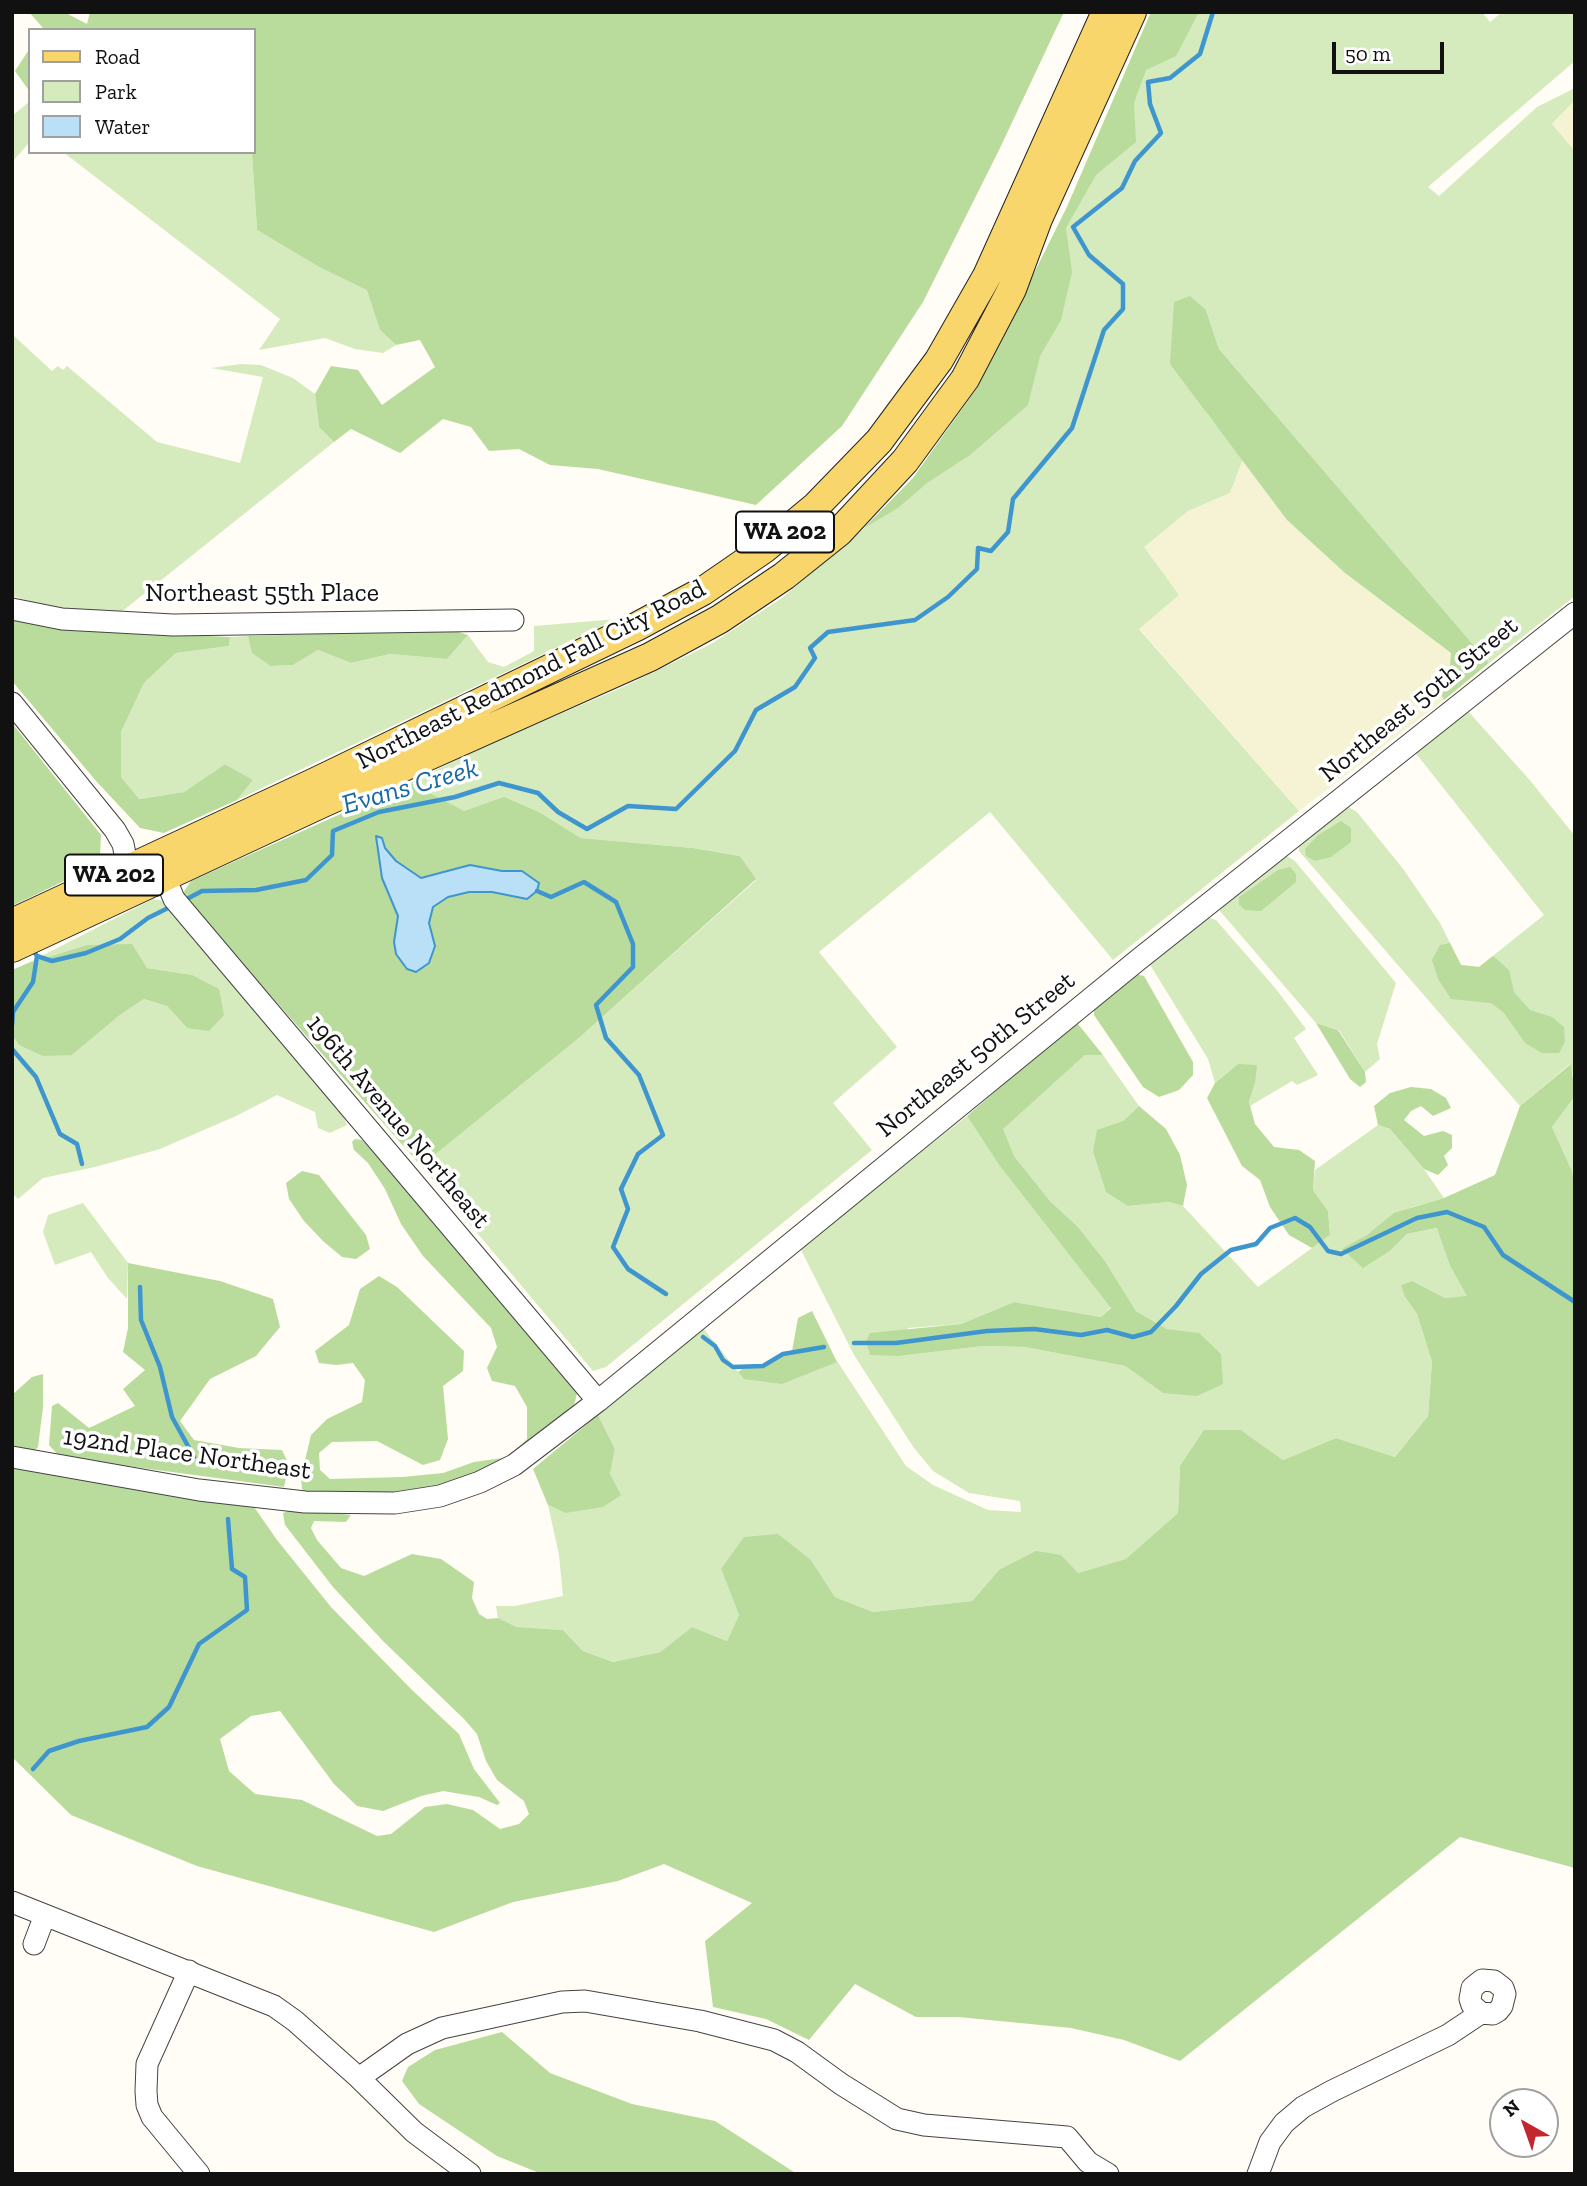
<!DOCTYPE html>
<style>
body{margin:0}
#map{position:relative;width:1587px;height:2186px;overflow:hidden;background:#fffdf5;font-family:"Zilla Slab",serif}
canvas{display:block}
.frame{position:absolute;inset:0;border:14px solid #111;pointer-events:none}
.legend{position:absolute;left:28px;top:28px;width:228px;height:126px;box-sizing:border-box;background:#fff;border:2px solid #a0a0a0;margin:0;padding:9px 12px;list-style:none;font-size:21px;color:#111}
.legend li{display:flex;align-items:center;gap:14px;height:35px}
.legend b{width:35px;border:2px solid #a0a0a0}
.north{position:absolute;left:1489px;top:2088px;width:70px;height:70px;box-sizing:border-box;background:#fff;border:2px solid #a0a0a0;border-radius:50%;rotate:320deg;font-size:19px;font-weight:700;line-height:28px;text-align:center;color:#111}
.north::after{content:'';display:block;margin:auto;width:24px;height:32px;background:#c4262e;clip-path:polygon(50% 0,100% 100%,50% 72%,0 100%)}
.scale{position:absolute;left:1332px;top:42px;width:112px;height:32px;box-sizing:border-box;border:4px solid #111;border-top:0;padding-left:9px;font-size:21px;line-height:24px;white-space:nowrap;color:#111;-webkit-text-stroke:5px #fff;paint-order:stroke}
</style>
<div id="map">
<canvas width="1587" height="2186"></canvas>
<div class="frame"></div>
<ul class="legend">
<li><b style="height:9px;background:#f9d66b"></b>Road</li>
<li><b style="height:19px;background:#d5ebbd"></b>Park</li>
<li><b style="height:19px;background:#b9e0f7"></b>Water</li>
</ul>
<div class="north">N</div>
<div class="scale">50 m</div>
</div>
<script>
const c = document.querySelector('canvas').getContext('2d');
c.lineJoin = 'round';
function paint(path, color) {
  c.fillStyle = color;
  c.fill(path, 'evenodd');
}
function shape(rows) {
  const path = new Path2D();
  for (const r of rows) {
    path.moveTo(r[0], r[1]);
    for (let i = 2; i < r.length; i += 2) path.lineTo(r[i], r[i + 1]);
  }
  return path;
}
function trace(path, color, width, dash) {
  c.strokeStyle = color;
  c.lineWidth = width;
  c.lineCap = dash ? 'butt' : 'round';
  c.setLineDash(dash || []);
  c.stroke(path);
}
function drawText(font, color, halo, rows, align = 'center') {
  c.font = font + ' "Zilla Slab",serif';
  c.lineWidth = 7;
  c.setLineDash([]);
  c.textBaseline = 'middle';
  c.strokeStyle = halo;
  c.fillStyle = color;
  for (const [text, x, y, turn = 0] of rows) {
    c.save();
    c.translate(x, y);
    c.rotate((+turn || 0) * Math.PI / 180);
    c.textAlign = isNaN(turn) ? turn : align;
    if (halo) c.strokeText(text, 0, 0);
    c.fillText(text, 0, 0);
    c.restore();
  }
}
const farmland = shape([
 [1575,100,1575,151,1552,124],
 [1243,459,1287,520,1345,573,1451,653,1449,678,1439,692,1444,700,1299,811,1139,628,1179,595,1143,547,1188,511,1230,493]
]);
const green = shape([
 [1151,12,1482,12,1490,22,1502,12,1575,12,1575,61,1428,187,1439,196,1537,107,1575,88,1575,100,1552,124,1575,151,1575,596,1489,663,1219,349,1206,310,1207,414,1243,459,1230,493,1188,511,1144,547,1179,595,1139,629,1299,811,1113,960,990,812,819,952,897,1047,833,1103,872,1150,606,1367,593,1371,421,1166,579,1038,756,880,740,856,693,848,581,838,539,812,504,798,464,811,191,881,410,783,478,749,623,687,711,644,782,598,864,528,913,478,977,388,1067,207],
 [30,101,30,142,12,162,12,116],
 [63,152,250,152,252,154,257,230,319,267,368,290,380,330,396,345,383,353,355,349,325,338,259,350,280,319],
 [12,334,52,371,58,366,63,370,67,366,157,442,240,463,263,377,211,368,241,364,261,365,293,378,315,394,319,427,334,442,120,613,53,608,12,596],
 [617,619,237,800,253,780,225,764,184,792,138,799,121,777,121,732,144,683,176,653,229,646,230,637,248,636,255,655,270,666,293,665,318,650,351,663,390,654,447,659,468,635,488,662,504,667,534,651,534,626],
 [1467,710,1528,778,1575,836,1575,1082,1570,1064,1520,1106,1299,851,1299,841,1347,806,1357,812,1404,870,1440,923,1461,965,1479,967,1544,915,1414,751],
 [1285,855,1295,861,1396,983,1377,1044,1380,1059,1365,1072,1339,1030,1316,1023,1220,911,1222,904],
 [153,899,163,901,179,916,343,1115,347,1125,330,1133,318,1128,315,1112,277,1095,236,1116,160,1149,95,1167,43,1178,18,1199,12,1193,12,1035,19,1045,72,1055,120,1015,144,999,167,1006,187,1028,192,975,147,968,87,945,28,963],
 [1206,917,1216,920,1276,989,1306,1029,1294,1038,1318,1075,1297,1085,1292,1081,1250,1106,1249,1102,1255,1083,1238,1064,1215,1083,1208,1059,1149,963],
 [1085,1055,1103,1055,1139,1106,1123,1121,1128,1206,1169,1202,1183,1206,1258,1287,1330,1235,1328,1211,1313,1190,1315,1170,1378,1125,1390,1129,1424,1169,1444,1198,1410,1208,1343,1249,1391,1250,1407,1234,1438,1228,1450,1266,1468,1297,1445,1298,1414,1281,1405,1297,1417,1314,1432,1362,1428,1416,1395,1457,1336,1438,1283,1460,1241,1430,1180,1466,1178,1513,1127,1559,1078,1573,999,1570,972,1601,873,1612,835,1597,811,1560,721,1569,739,1615,727,1641,692,1627,660,1652,613,1662,583,1651,563,1630,517,1627,498,1618,496,1606,515,1606,563,1596,559,1555,548,1505,565,1513,610,1474,615,1449,598,1415,703,1328,744,1379,837,1361,906,1466,933,1485,988,1510,1021,1512,1020,1501,969,1493,933,1471,914,1448,854,1355,800,1248,967,1116,999,1165,1111,1307,1101,1317,1014,1302,961,1324,908,1328,899,1356,983,1346,1025,1347,1125,1366,1163,1393,1199,1334,1167,1329,1136,1311,1105,1261,1078,1227,1050,1201,1014,1156,1002,1129],
 [1575,1096,1575,1186,1572,1171,1552,1127],
 [83,1203,128,1263,127,1299,108,1278,91,1252,55,1265,43,1232,48,1215]
]);
const forest = shape([
 [29,12,64,12,87,24,90,12,1064,12,1000,148,923,302,842,426,756,505,598,469,550,465,519,449,489,451,471,427,443,419,400,453,351,429,334,442,319,427,315,394,331,366,358,370,382,405,435,367,420,340,396,345,380,330,367,290,319,267,257,230,252,154,249,152,254,152,254,30,42,30,43,28],
 [1151,12,1199,12,1176,56,1146,70,1134,103,1136,142,1096,175,1066,228,1072,272,1061,320,1040,356,1028,405,970,455,927,483,898,508,864,528,913,478,977,388,1067,207],
 [30,48,30,92,15,71],
 [1190,296,1206,310,1219,349,1489,663,1444,700,1439,692,1449,678,1451,653,1345,573,1287,520,1170,364,1174,302],
 [12,618,109,631,230,637,229,646,176,653,144,683,121,732,121,777,139,799,184,792,225,764,253,780,237,800,164,833,140,828,96,781,12,681],
 [452,630,468,635,447,659,390,654,351,663,318,650,293,665,270,666,252,653,248,636],
 [12,723,101,835,100,855,87,870,12,906],
 [410,783,464,811,504,797,539,812,581,838,693,848,740,856,756,879,579,1038,421,1166,190,904,183,893,191,881],
 [1341,821,1351,828,1351,842,1331,857,1315,861,1306,856,1305,849,1318,835],
 [1290,867,1296,874,1296,882,1261,911,1245,910,1239,905,1239,897,1278,870],
 [1450,943,1461,965,1479,967,1493,956,1509,970,1514,992,1530,1010,1552,1017,1564,1027,1565,1042,1559,1053,1542,1053,1525,1043,1504,1013,1491,1003,1451,999,1438,979,1432,960,1440,945],
 [132,944,147,968,192,975,219,989,224,1015,209,1031,187,1028,167,1006,144,999,120,1015,72,1055,43,1056,19,1045,12,1035,12,970,28,963,87,945],
 [1136,974,1144,976,1193,1062,1193,1075,1179,1090,1159,1097,1143,1087,1094,1015,1094,1008],
 [1316,1023,1338,1030,1365,1072,1366,1082,1360,1087,1350,1079],
 [1078,1024,1103,1055,1085,1055,1003,1129,1014,1156,1050,1201,1078,1227,1105,1261,1136,1311,1167,1329,1199,1333,1221,1354,1223,1384,1197,1396,1163,1393,1125,1366,1025,1347,983,1346,899,1356,870,1355,866,1341,870,1333,961,1324,1014,1302,1101,1317,1111,1308,999,1165,967,1116,1071,1026],
 [1238,1064,1257,1065,1255,1083,1249,1102,1255,1124,1274,1147,1299,1150,1315,1161,1313,1190,1328,1211,1330,1235,1312,1248,1289,1235,1270,1207,1260,1180,1242,1166,1207,1098,1215,1083],
 [1571,1064,1575,1096,1552,1127,1572,1171,1575,1186,1575,1868,1460,1837,1180,2061,1124,2040,1071,2028,959,2017,916,2017,855,1984,809,2040,766,2019,713,2007,705,1941,752,1903,664,1864,618,1881,513,1902,434,1932,197,1866,71,1815,12,1757,12,1466,59,1476,252,1504,277,1540,331,1607,411,1689,459,1734,474,1769,500,1803,497,1805,479,1797,443,1791,421,1796,383,1811,357,1806,334,1784,280,1711,251,1716,220,1739,229,1771,255,1794,302,1800,377,1836,391,1834,425,1807,447,1804,473,1810,500,1829,519,1824,529,1814,524,1801,497,1780,486,1761,477,1734,464,1719,383,1641,333,1587,285,1525,283,1513,296,1508,351,1515,346,1522,314,1521,311,1528,317,1540,341,1568,364,1576,412,1554,441,1559,474,1582,472,1598,479,1614,487,1619,498,1618,517,1627,563,1630,583,1651,613,1662,660,1652,692,1627,727,1641,739,1615,721,1569,744,1537,778,1534,811,1560,835,1597,873,1612,972,1601,999,1570,1036,1551,1061,1555,1078,1573,1126,1559,1178,1513,1180,1466,1204,1430,1241,1430,1283,1460,1336,1438,1395,1457,1428,1416,1432,1362,1417,1314,1405,1297,1401,1285,1413,1281,1445,1298,1467,1296,1450,1266,1437,1228,1407,1234,1391,1250,1363,1268,1342,1249,1368,1234,1394,1213,1444,1198,1495,1175,1520,1106],
 [1411,1087,1431,1089,1446,1098,1451,1108,1433,1116,1421,1106,1411,1111,1404,1120,1424,1136,1443,1131,1452,1135,1452,1148,1444,1156,1448,1165,1438,1175,1424,1169,1390,1129,1378,1125,1374,1106,1390,1093],
 [1139,1106,1166,1129,1180,1155,1187,1185,1183,1206,1169,1202,1128,1206,1106,1192,1093,1151,1097,1130,1123,1121],
 [355,1139,362,1140,375,1154,577,1393,575,1402,568,1416,507,1463,423,1494,312,1496,302,1489,301,1477,311,1435,327,1419,362,1402,365,1380,353,1363,336,1365,319,1363,315,1351,349,1325,360,1289,379,1276,397,1287,464,1351,463,1371,443,1386,448,1439,440,1460,423,1465,377,1441,332,1442,319,1453,320,1470,330,1479,403,1477,443,1473,474,1462,509,1457,527,1439,527,1407,515,1386,492,1381,487,1368,497,1347,491,1328,423,1256,401,1224,385,1189,368,1163,354,1150,352,1142],
 [302,1171,319,1175,366,1235,370,1249,356,1259,342,1257,323,1241,304,1221,289,1199,286,1183],
 [128,1263,220,1281,273,1299,280,1327,256,1356,210,1379,180,1421,194,1440,239,1448,282,1450,289,1465,284,1487,60,1457,49,1445,52,1406,58,1403,89,1428,135,1406,123,1389,145,1370,123,1352,128,1328],
 [812,1311,837,1362,782,1384,744,1379,738,1372,744,1368,764,1368,792,1351,798,1318],
 [43,1374,43,1407,38,1447,34,1451,12,1450,12,1395,32,1377],
 [598,1415,615,1449,610,1474,621,1495,603,1507,565,1513,548,1505,533,1469],
 [502,2032,550,2073,632,2104,715,2121,797,2174,542,2174,497,2156,419,2104,402,2081,408,2067,435,2050]
]);
const water = shape([
 [376,836,382,838,385,848,396,861,421,878,470,865,502,871,522,871,539,883,537,891,527,899,492,892,469,892,448,897,433,907,429,923,435,946,429,963,416,972,407,969,396,954,394,942,398,916,382,878,376,836]
]);
const stream = shape([
 [537,891,551,897,584,882,616,902,633,944,633,967,596,1005,606,1038,639,1075,663,1135,638,1154,621,1189,628,1209,613,1247,628,1269,666,1294],
 [183,901,202,891,256,890,306,880,332,855,333,831,379,812,455,797,499,783,538,793,558,812,587,829,628,806,676,809,735,751,756,710,795,687,815,658,810,648,828,632,915,620,948,597,977,569,978,548,991,551,1008,532,1013,499,1072,428,1104,330,1123,309,1123,284,1089,255,1073,227,1122,188,1135,161,1161,133,1150,104,1148,82,1170,78,1200,54,1213,12],
 [33,950,37,956,52,961,86,953,120,939,148,918,172,906],
 [12,1025,13,1012,33,982,37,956],
 [12,1049,36,1077,60,1134,77,1144,82,1164],
 [140,1287,141,1320,160,1367,172,1417,194,1457],
 [703,1337,715,1346,723,1360,733,1367,763,1366,783,1354,824,1347],
 [854,1343,896,1343,987,1331,1034,1329,1081,1335,1107,1330,1133,1337,1151,1332,1176,1306,1201,1274,1231,1250,1256,1244,1270,1228,1295,1218,1310,1227,1328,1251,1341,1254,1417,1218,1447,1212,1484,1227,1503,1255,1575,1302],
 [33,1769,49,1751,79,1741,147,1727,169,1707,199,1644,247,1610,245,1577,232,1569,228,1519]
]);
const minor = shape([
 [12,609,62,619,173,625,513,620],
 [12,703,115,830,123,844,128,869],
 [170,874,169,887,174,899,598,1401],
 [12,1457,199,1490,305,1502,395,1503,440,1496,480,1482,514,1465,598,1401,1138,960,1575,613],
 [12,1902,274,2006,295,2021,359,2078,414,2132,470,2174],
 [34,1944,45,1915],
 [189,1971,147,2064,146,2091,147,2105,152,2117,199,2174],
 [359,2078,407,2044,442,2028,562,2002,585,2001,700,2021,774,2040,797,2052,841,2084,897,2119,924,2125,1067,2137,1088,2162,1108,2174],
 [1258,2174,1270,2142,1284,2123,1303,2107,1332,2091,1448,2035,1481,2013,1493,2014,1498,2011,1502,2006,1505,1994,1503,1988,1494,1981,1482,1980,1472,1988,1470,1999,1472,2005,1481,2013]
]);
const major = shape([
 [12,923,313,783,636,627,703,591,764,549,816,506,879,441,939,360,987,276,1106,12],
 [12,948,323,803,650,657,720,619,784,576,839,532,905,461,965,379,1012,289,1038,219,1132,12]
]);
const shields = [
 [785,532,98],
 [114,875,98]
];
const shieldNames = [
 ["WA 202",785,532],
 ["WA 202",114,875]
];
const streetNames = [
 ["Northeast 55th Place",262,594],
 ["Northeast Redmond Fall City Road",531,675,-27],
 ["Northeast 50th Street",1419,700,-39],
 ["Northeast 50th Street",976,1055,-39],
 ["196th Avenue Northeast",398,1122,50],
 ["192nd Place Northeast",187,1454,8]
];
const waterNames = [
 ["Evans Creek",410,787,-16]
];
paint(farmland, '#f6f3d4');
paint(green, '#d5ebbd');
paint(forest, '#b9dc9c');
paint(water, '#b9e0f7');
trace(water, '#3f96cf', 2);
trace(stream, '#3f96cf', 4.5);
trace(minor, '#444', 23);
trace(major, '#222', 30);
trace(minor, '#fff', 21);
trace(major, '#f9d66b', 28);
for (const [x, y, w] of shields) {
  const box = new Path2D();
  box.roundRect(x - w / 2, y - 20.5, w, 41, 5);
  c.fillStyle = '#fff';
  c.fill(box);
  trace(box, '#111', 2);
}
drawText('bold 24px', '#111', null, shieldNames);
drawText('26px', '#111', '#fff', streetNames);
drawText('italic 28px', '#1768a6', '#fff', waterNames);
</script>
